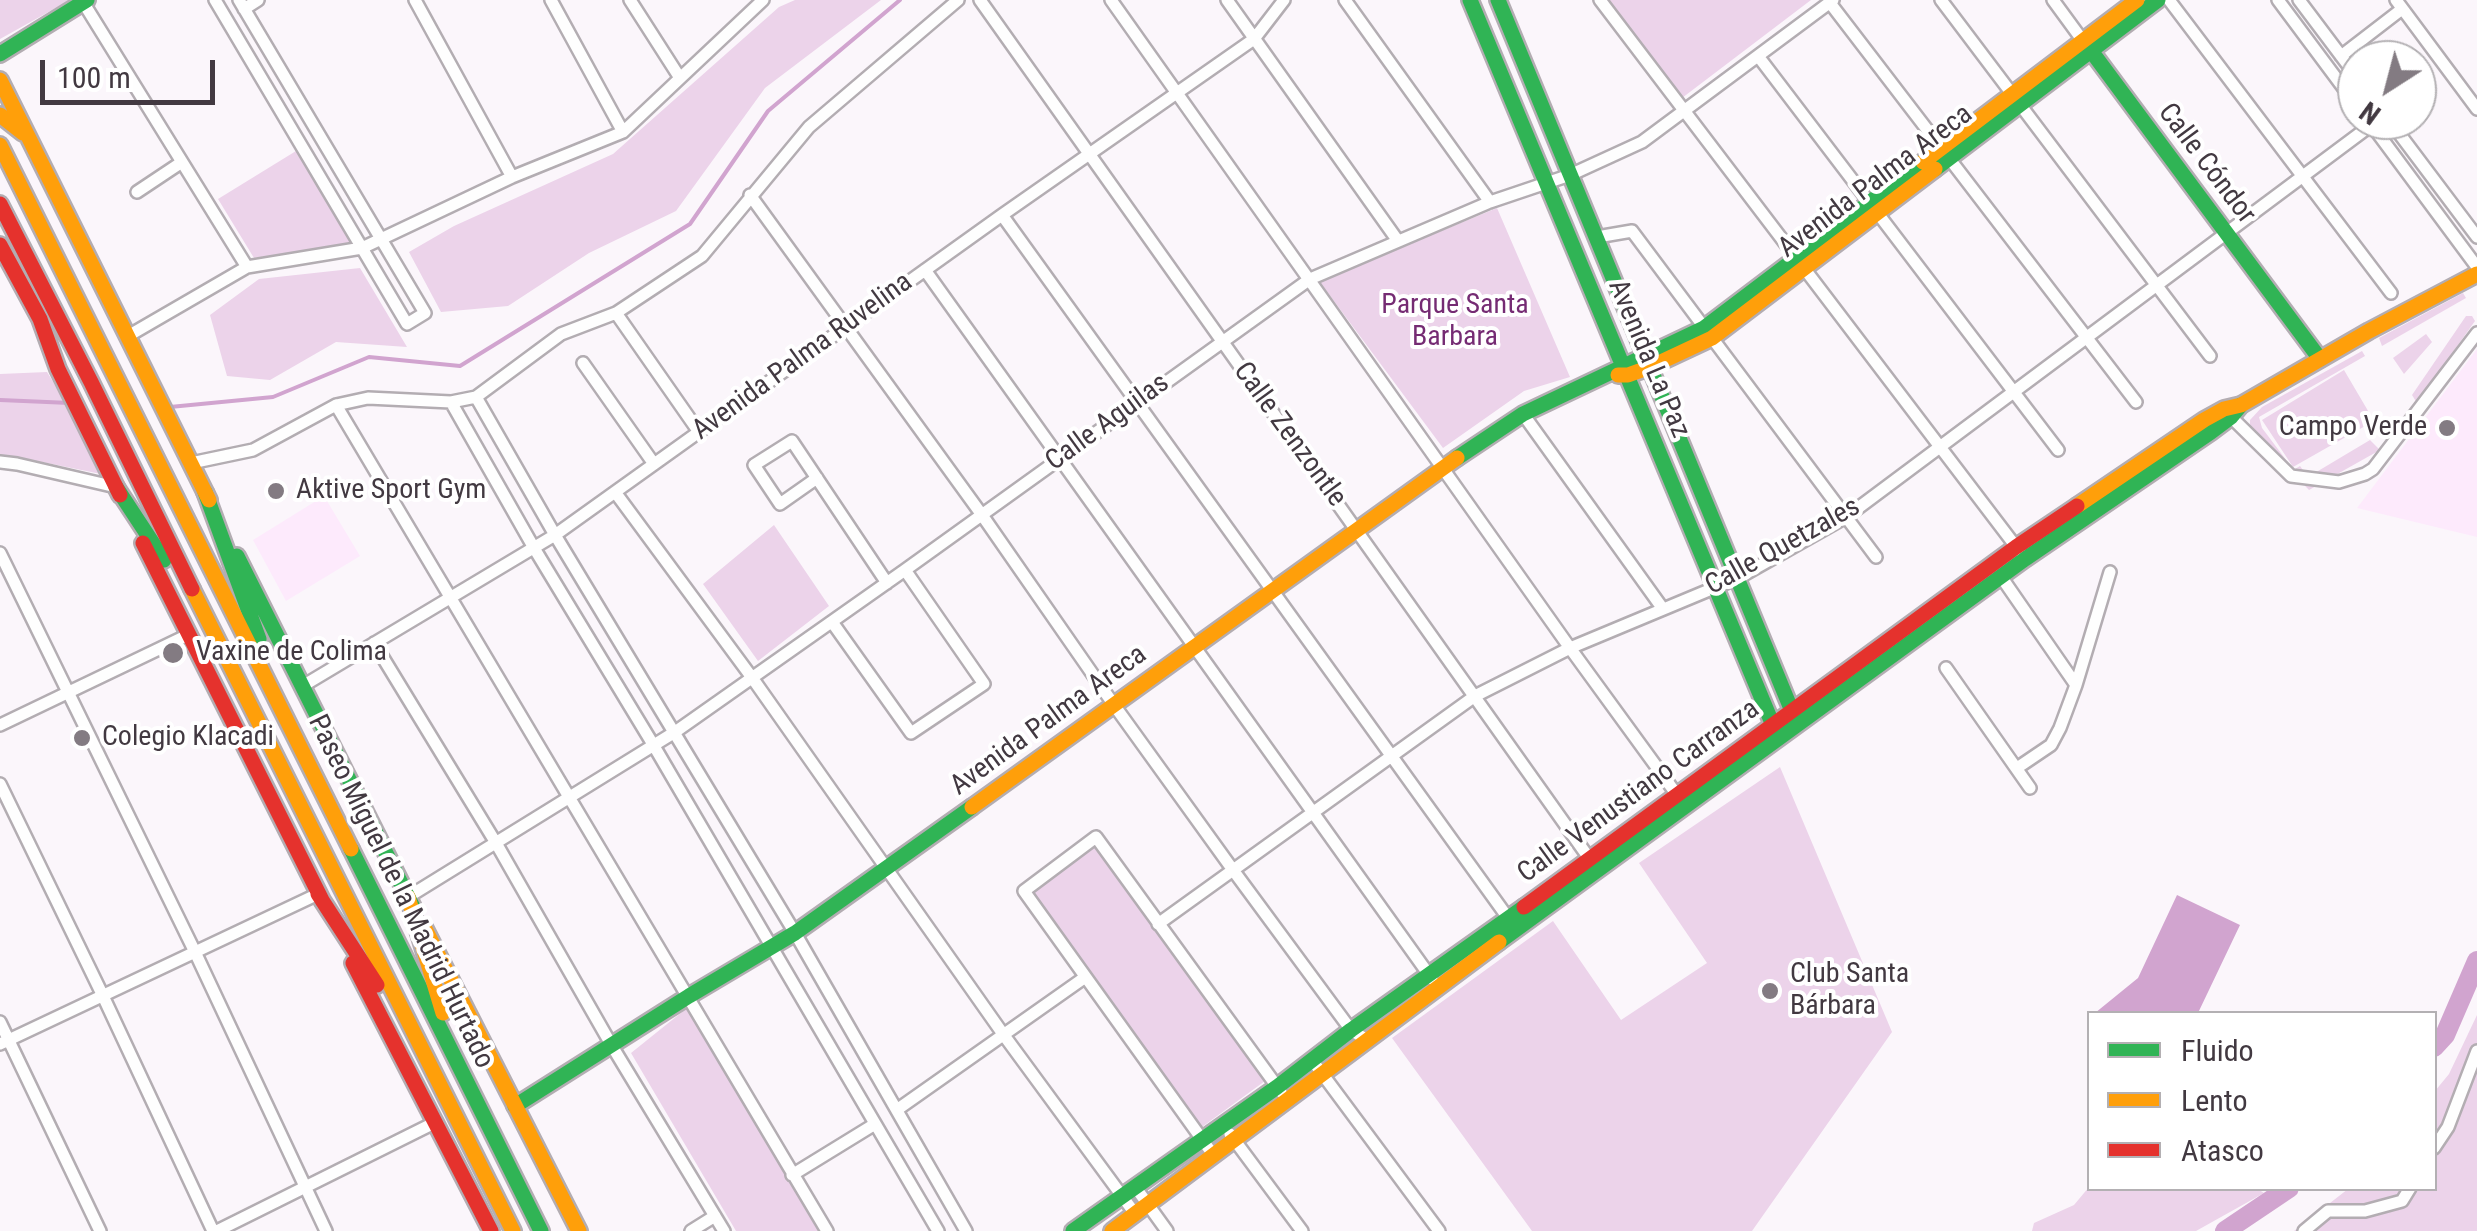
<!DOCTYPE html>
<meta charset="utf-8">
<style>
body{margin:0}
#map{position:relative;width:2477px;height:1231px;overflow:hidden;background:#fbf6fb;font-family:"Roboto Condensed",sans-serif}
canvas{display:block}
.legend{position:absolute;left:2087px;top:1011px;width:350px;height:180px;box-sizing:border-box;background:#fff;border:2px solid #b3b0b3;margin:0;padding:12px 18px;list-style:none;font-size:30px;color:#423941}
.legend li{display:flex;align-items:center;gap:20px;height:50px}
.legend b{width:50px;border:2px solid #b3b0b3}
.north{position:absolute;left:2337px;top:40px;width:100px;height:100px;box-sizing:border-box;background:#fff;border:2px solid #b3b0b3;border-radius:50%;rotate:216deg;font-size:28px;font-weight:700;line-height:40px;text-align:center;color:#423941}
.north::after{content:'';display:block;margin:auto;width:35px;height:45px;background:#837b82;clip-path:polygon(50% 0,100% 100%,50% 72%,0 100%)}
.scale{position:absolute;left:40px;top:60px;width:175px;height:45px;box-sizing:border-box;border:5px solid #423941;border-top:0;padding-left:12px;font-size:30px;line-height:35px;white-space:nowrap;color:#423941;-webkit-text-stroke:8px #fff;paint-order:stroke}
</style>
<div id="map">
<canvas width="2477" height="1231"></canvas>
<ul class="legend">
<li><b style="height:12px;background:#30b455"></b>Fluido</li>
<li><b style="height:12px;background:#ff9f0a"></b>Lento</li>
<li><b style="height:12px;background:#e5322d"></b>Atasco</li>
</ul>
<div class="north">N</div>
<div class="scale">100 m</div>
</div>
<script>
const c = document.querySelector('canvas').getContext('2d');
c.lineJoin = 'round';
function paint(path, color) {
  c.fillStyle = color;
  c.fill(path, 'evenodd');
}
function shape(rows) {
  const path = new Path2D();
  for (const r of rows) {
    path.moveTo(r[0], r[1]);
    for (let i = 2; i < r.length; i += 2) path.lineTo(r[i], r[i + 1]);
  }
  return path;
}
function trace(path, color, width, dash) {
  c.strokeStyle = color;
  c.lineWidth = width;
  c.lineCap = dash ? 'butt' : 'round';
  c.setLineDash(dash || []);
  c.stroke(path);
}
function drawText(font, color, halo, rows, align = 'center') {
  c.font = font + ' "Roboto Condensed",sans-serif';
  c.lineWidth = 8;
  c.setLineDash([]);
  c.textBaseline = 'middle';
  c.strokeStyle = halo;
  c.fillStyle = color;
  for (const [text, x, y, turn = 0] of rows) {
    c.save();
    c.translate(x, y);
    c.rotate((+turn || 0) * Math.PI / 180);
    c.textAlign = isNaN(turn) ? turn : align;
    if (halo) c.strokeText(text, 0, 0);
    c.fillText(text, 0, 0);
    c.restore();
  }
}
const built = shape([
 [2477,349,2477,537,2357,508],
 [324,496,360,556,286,601,253,540]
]);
const green = shape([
 [0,0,70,0,0,39],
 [795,0,881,0,765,88,676,211,589,253,508,306,441,312,409,252,454,226,613,154,779,7],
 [1609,0,1811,0,1682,98],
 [296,151,354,245,254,258,218,199],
 [1497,208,1570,377,1524,391,1443,448,1319,281],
 [360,268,407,347,336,342,270,380,227,376,210,315,259,279],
 [2463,293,2466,298,2382,346,2379,338],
 [2466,316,2472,316,2475,321,2417,403,2412,395],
 [2426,334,2432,342,2404,374,2393,358],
 [2362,351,2365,356,2259,417,2262,428,2296,473,2295,469,2300,466,2308,477,2370,440,2380,450,2309,490,2254,433,2250,426,2250,420,2262,407],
 [2344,370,2374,421,2293,467,2262,420],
 [47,372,60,393,101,474,47,463,0,457,0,374],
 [774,525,829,606,758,661,703,584],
 [1780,767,1892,1032,1752,1231,1532,1231,1392,1038,1553,921,1621,1020,1707,963,1639,863],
 [1094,846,1265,1081,1202,1127,1031,892],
 [687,1008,819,1231,736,1231,631,1053],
 [2477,1015,2477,1231,2294,1231,2348,1189,2434,1188,2435,1091,2449,1074],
 [2089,1187,2256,1188,2264,1193,2196,1231,2032,1231,2034,1223,2074,1205]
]);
const water = shape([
 [2177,895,2240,925,2198,1013,2095,1013,2138,978]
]);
const stream = shape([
 [0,400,70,403],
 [170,407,273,397,369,357,460,366,690,224,768,111,900,0]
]);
const river = shape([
 [2434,1047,2445,1035,2477,961],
 [2225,1231,2289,1188]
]);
const street = shape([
 [215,0,407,324,425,313,239,0],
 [415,0,512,177],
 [551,0,623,132],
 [630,0,680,78],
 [980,0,1594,865],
 [1111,0,1570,648,1680,799],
 [1227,0,1398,241],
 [1345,0,1490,202],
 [1600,0,2020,552],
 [1941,0,2210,356],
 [2053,0,2083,41],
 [2169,0,2391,293],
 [2278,0,2357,106],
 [2299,0,2357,77],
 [2396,0,2477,109],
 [83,2,247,267],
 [1830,3,2136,402],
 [244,9,258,0],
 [1758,56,2058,450],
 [2341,56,2402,9],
 [2368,120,2477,267],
 [2389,120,2477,237],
 [137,192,182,162],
 [750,195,982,515,1114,705,1233,870,1351,1030,1367,1040],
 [1002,215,1511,922],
 [1597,237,1632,231,1876,557],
 [925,270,1432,979],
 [616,313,699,432],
 [128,336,247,267,362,248,512,177,623,132,763,0],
 [583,363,654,464],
 [476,397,555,535,795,933,966,1231],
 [451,402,534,548,654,746,938,1231],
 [336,405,827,1231],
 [2227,413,2291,476,2339,482,2365,474,2373,469,2477,333],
 [1523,414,1663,609],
 [0,462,17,464,116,487],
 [191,463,253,450,336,405,368,398,451,402,476,397,561,334,616,313,702,256,809,127,958,0],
 [817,478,780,504,754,465,792,441,887,583],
 [615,492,753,679,1003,1034,1136,1215],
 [0,553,195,952,326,1231],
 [2002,578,2076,685],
 [832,622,911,733,984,684,905,570],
 [374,643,496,843,612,1046,724,1231],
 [1946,668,2030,788],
 [301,687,555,535,1002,215,1254,39,1284,0],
 [0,725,188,635],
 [2017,768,2051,745,2060,728,2076,685,2110,572],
 [0,784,103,996,213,1231],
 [408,897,675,732,905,570,1310,279,1490,202,1570,175,1642,142,1833,0],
 [1158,924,1475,696,1570,648,1738,578,1846,517,2378,120],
 [0,1022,100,1231],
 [0,1044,318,894],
 [1312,1060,1439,1231],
 [898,1109,1084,978],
 [1230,1134,1302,1231],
 [2434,1148,2448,1127,2477,1051],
 [1214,1156,1024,891,1096,837,1281,1092],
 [792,1175,875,1124],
 [1136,1188,1167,1231],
 [217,1231,434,1123],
 [691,1231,715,1216],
 [2304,1231,2328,1211,2365,1211,2402,1201,2410,1188]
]);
const fast = shape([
 [1470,0,1775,730],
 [1498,0,1794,716],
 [2086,44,2320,359],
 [0,54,87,0],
 [1935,169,2158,0],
 [1457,458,1523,414,1704,328,1923,162],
 [116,487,164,560],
 [205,492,259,639],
 [237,556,413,907],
 [351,849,541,1231],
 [1499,942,2025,559,2211,432,2231,417,2241,405],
 [515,1106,689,996,795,933,972,807],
 [1073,1231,1277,1087,1351,1030,1524,907]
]);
const slow = shape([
 [0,80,209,500],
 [0,115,23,133],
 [0,145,351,849],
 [1923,162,2137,0],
 [1618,375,1628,375,1650,367,1712,338,1935,169],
 [2077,506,2204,420,2224,409,2241,405,2369,331,2477,274],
 [192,589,513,1231],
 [972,807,1457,458],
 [408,897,443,1013],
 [424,927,579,1231],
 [1112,1231,1499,942]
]);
const jam = shape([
 [0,204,91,382,192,589],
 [0,245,40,319,58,369,120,495],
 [143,543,323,902],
 [318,894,377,985],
 [1524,907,2016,547,2077,506],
 [353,963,491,1231]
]);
const markers = [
 [2447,428,10,"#837b82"],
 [276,491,10,"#837b82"],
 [173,653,12,"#837b82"],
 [82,738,10,"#837b82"],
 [1770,991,10,"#837b82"]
];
const streetNames = [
 ["Calle Cóndor",2206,164,53],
 ["Avenida Palma Areca",1876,182,-37],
 ["Avenida Palma Ruvelina",803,357,-36],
 ["Avenida La Paz",1648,359,67],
 ["Calle Aguilas",1108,423,-36],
 ["Calle Zenzontle",1289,435,54],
 ["Calle Quetzales",1783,547,-29],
 ["Avenida Palma Areca",1049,721,-36],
 ["Calle Venustiano Carranza",1639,792,-36],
 ["Paseo Miguel de la Madrid Hurtado",400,892,64]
];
const parkNames = [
 ["Parque Santa",1455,306],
 ["Barbara",1455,338]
];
const poiNames = [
 ["Campo Verde",2427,428,"right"],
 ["Aktive Sport Gym",296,491],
 ["Vaxine de Colima",196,653],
 ["Colegio Klacadi",102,738],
 ["Club Santa",1790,975],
 ["Bárbara",1790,1007]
];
paint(built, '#fdeafc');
paint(green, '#ecd3ea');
paint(water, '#d1a4cf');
trace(stream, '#d1a4cf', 4);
trace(river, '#d1a4cf', 20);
trace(street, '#b3adb2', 16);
trace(fast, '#b3adb2', 20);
trace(slow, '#b3adb2', 20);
trace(jam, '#b3adb2', 20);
trace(street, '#fefefe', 11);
trace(fast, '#30b455', 15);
trace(slow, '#ff9f0a', 15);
trace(jam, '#e5322d', 15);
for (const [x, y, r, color] of markers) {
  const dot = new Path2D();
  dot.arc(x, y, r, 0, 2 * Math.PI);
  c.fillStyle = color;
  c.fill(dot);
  trace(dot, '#fff', 4);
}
drawText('28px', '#423941', '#fff', streetNames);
drawText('28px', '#752b73', '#fff', parkNames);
drawText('28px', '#423941', '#fff', poiNames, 'left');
</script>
